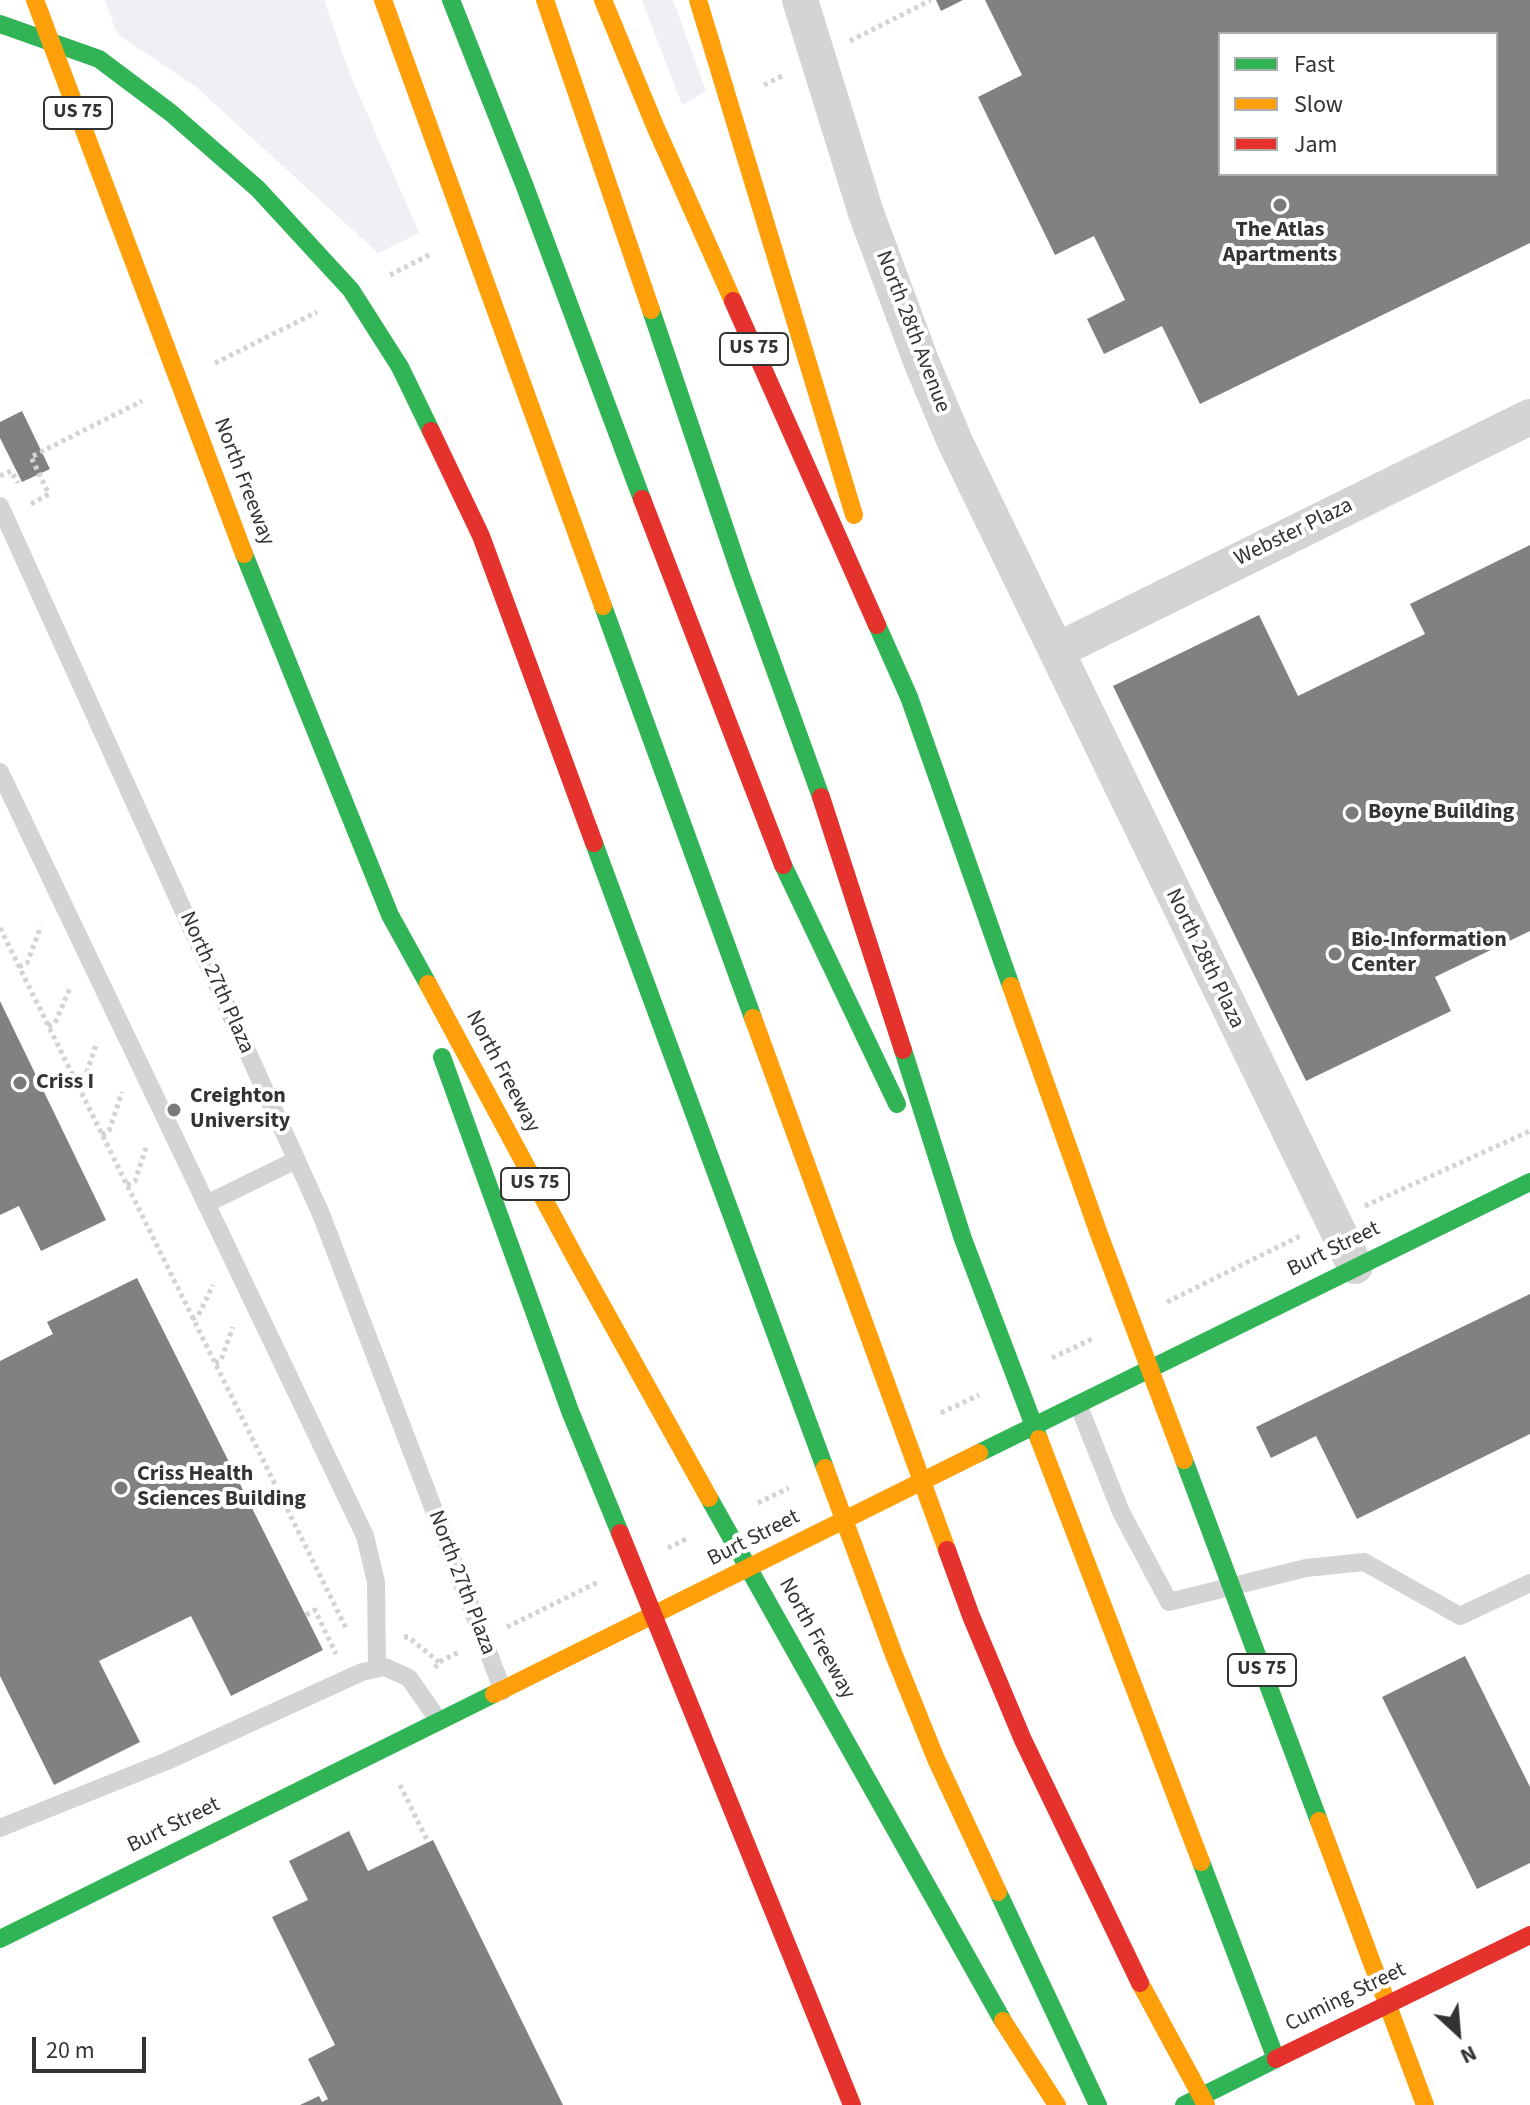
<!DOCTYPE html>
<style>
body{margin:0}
#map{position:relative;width:1530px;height:2105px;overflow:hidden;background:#fff;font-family:"Source Sans 3",sans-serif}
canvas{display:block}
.legend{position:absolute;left:1218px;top:32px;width:280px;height:144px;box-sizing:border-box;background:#fff;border:2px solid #adadad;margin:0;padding:10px 14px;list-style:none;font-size:24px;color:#333}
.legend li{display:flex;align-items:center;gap:16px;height:40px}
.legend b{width:40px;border:2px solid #adadad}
.north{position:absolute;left:1418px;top:1993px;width:80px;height:80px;-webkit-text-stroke:6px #fff;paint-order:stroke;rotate:154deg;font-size:22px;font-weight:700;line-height:32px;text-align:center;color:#333}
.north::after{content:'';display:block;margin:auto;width:28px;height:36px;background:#333;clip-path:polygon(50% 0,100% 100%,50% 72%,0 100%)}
.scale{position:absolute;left:32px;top:2037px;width:114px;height:36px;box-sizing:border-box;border:4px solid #333;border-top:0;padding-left:10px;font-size:24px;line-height:28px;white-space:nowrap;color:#333;-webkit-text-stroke:6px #fff;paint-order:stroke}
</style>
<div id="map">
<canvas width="1530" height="2105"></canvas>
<ul class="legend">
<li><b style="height:10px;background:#30b455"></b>Fast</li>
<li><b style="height:10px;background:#ff9f0a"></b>Slow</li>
<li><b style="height:10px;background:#e5322d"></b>Jam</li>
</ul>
<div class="north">N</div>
<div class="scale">20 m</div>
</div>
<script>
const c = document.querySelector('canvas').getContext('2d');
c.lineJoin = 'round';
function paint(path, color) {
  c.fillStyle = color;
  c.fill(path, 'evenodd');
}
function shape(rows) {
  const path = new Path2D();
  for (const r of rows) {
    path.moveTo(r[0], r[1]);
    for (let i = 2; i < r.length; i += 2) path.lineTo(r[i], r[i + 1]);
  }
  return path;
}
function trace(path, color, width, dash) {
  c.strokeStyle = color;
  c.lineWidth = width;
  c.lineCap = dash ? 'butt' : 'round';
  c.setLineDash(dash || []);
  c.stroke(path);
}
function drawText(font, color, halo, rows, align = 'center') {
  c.font = font + ' "Source Sans 3",sans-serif';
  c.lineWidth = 8;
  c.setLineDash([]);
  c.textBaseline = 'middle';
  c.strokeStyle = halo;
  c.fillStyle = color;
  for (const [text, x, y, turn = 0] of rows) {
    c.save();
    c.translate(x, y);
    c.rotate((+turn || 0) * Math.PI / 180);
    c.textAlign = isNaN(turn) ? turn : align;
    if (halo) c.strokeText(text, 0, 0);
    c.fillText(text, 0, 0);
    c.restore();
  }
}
const green = shape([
 [105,0,324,0,349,72,419,233,378,253,195,86,117,34],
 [642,0,673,0,706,91,682,105]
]);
const building = shape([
 [936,0,963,0,941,11],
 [985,0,1530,0,1530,243,1200,404,1162,326,1104,354,1087,319,1125,300,1094,236,1055,255,978,97,1022,75],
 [1220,34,1496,34,1496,174,1220,174],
 [22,411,50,469,22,482,0,438,0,422],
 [1530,545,1530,931,1435,977,1451,1011,1306,1081,1113,686,1259,615,1298,696,1425,634,1410,604],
 [0,1001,106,1220,41,1251,19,1206,0,1215],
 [137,1278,323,1650,231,1696,191,1616,99,1661,140,1742,54,1785,0,1676,0,1361,53,1334,47,1322],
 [1530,1294,1530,1434,1357,1519,1316,1436,1271,1458,1256,1427],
 [1465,1656,1530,1787,1530,1863,1477,1889,1382,1697],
 [349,1831,368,1871,433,1840,563,2105,300,2105,319,2096,322,2102,328,2099,308,2059,335,2045,272,1917,308,1900,289,1861]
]);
const path = shape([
 [850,41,931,0],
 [764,85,784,75],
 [390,275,431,254],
 [215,363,317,312],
 [0,476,11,471,18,483],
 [31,504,49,494,31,457,142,401],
 [0,928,347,1630],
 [19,967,27,963,41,926],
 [48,1026,55,1023,71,986],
 [77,1084,84,1080,97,1042],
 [102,1135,109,1131,122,1092],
 [127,1185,135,1181,147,1145],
 [1365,1206,1530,1131],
 [1167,1302,1302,1235],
 [192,1319,198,1316,213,1285],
 [1052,1358,1094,1338],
 [215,1363,221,1360,233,1327],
 [941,1413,979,1395],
 [758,1503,789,1488],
 [668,1548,688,1538],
 [306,1615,315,1610,336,1654],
 [507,1627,598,1582],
 [404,1637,408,1637,439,1662],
 [435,1668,439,1662,459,1652],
 [400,1785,428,1842]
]);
const lane = shape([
 [0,506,321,1214,503,1691],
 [0,772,365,1536,376,1582,377,1669],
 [206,1204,296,1160],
 [1078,1404,1121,1512,1169,1602,1306,1568,1364,1562,1460,1616,1530,1583],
 [0,1828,167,1761,362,1672,385,1667,409,1678,439,1721]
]);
const street = shape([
 [800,0,866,213,921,361,955,442,1355,1266],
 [1058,650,1530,417]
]);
const fast = shape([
 [451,0,524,184,642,499],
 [0,24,99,59,171,113,258,189,351,290,400,367,431,431],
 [651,310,741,576,821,797],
 [244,554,390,915,428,984],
 [603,606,753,1018],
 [877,625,909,697,1011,986],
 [594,843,825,1468],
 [783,865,897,1104],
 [903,1050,963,1239,1039,1439],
 [442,1057,570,1411,620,1533],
 [979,1453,1530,1182],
 [1184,1460,1319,1821],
 [709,1498,1003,2021],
 [998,1892,1098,2105],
 [0,1939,494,1694],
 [1184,2105,1276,2059,1201,1862]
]);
const slow = shape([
 [35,0,244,554],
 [383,0,603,606],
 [545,0,651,310],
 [603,0,655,126,733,301],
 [698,0,854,515],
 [428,984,576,1259,709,1498],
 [1011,986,1099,1234,1184,1460],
 [753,1018,947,1550],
 [1039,1439,1201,1862],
 [825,1468,894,1655,936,1759,998,1892],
 [494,1694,979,1453],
 [1319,1821,1425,2105],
 [1140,1983,1206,2105],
 [1003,2021,1057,2105]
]);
const jam = shape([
 [733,301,877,625],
 [431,431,481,536,594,843],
 [642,499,783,865],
 [821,797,903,1050],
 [620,1533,852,2105],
 [947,1550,971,1616,1023,1740,1140,1983],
 [1276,2059,1530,1935]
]);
const markers = [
 [1280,205,8,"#7a7a7a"],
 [1352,813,8,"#7a7a7a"],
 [1335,954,8,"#7a7a7a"],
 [20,1083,8,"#7a7a7a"],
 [174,1110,8,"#7a7a7a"],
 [121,1488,8,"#7a7a7a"]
];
const shields = [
 [78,113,68],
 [754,349,68],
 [535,1184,68],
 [1262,1670,68]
];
const shieldNames = [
 ["US 75",78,113],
 ["US 75",754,349],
 ["US 75",535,1184],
 ["US 75",1262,1670]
];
const poiNames = [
 ["The Atlas",1280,231,"center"],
 ["Apartments",1280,256,"center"],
 ["Boyne Building",1368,813],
 ["Bio-Information",1351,941],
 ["Center",1351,966],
 ["Criss I",36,1083],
 ["Creighton",190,1097],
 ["University",190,1122],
 ["Criss Health",137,1475],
 ["Sciences Building",137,1500]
];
const streetNames = [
 ["North 28th Avenue",912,332,69],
 ["North Freeway",243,482,69],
 ["Webster Plaza",1294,533,-26],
 ["North 28th Plaza",1204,959,64],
 ["North 27th Plaza",216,983,66],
 ["North Freeway",502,1072,62],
 ["Burt Street",1334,1250,-26],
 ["Burt Street",754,1539,-27],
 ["North 27th Plaza",461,1583,69],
 ["North Freeway",816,1639,61],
 ["Burt Street",174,1826,-26],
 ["Cuming Street",1346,1998,-26]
];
paint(green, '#efeff6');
paint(building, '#818181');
trace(path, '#d3d3d3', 5, [4, 4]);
trace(lane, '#d4d4d4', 18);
trace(street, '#d4d4d4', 36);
trace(fast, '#30b455', 18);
trace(slow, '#ff9f0a', 18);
trace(jam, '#e5322d', 18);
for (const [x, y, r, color] of markers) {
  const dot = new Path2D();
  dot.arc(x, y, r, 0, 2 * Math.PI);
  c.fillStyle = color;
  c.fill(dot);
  trace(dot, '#fff', 3);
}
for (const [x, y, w] of shields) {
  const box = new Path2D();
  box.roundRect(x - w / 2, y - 16, w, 32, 6);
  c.fillStyle = '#fff';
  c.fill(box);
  trace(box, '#333', 2);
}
drawText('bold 20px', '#333', null, shieldNames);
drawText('bold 22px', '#333', '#fff', poiNames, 'left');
drawText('22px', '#333', '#fff', streetNames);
</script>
